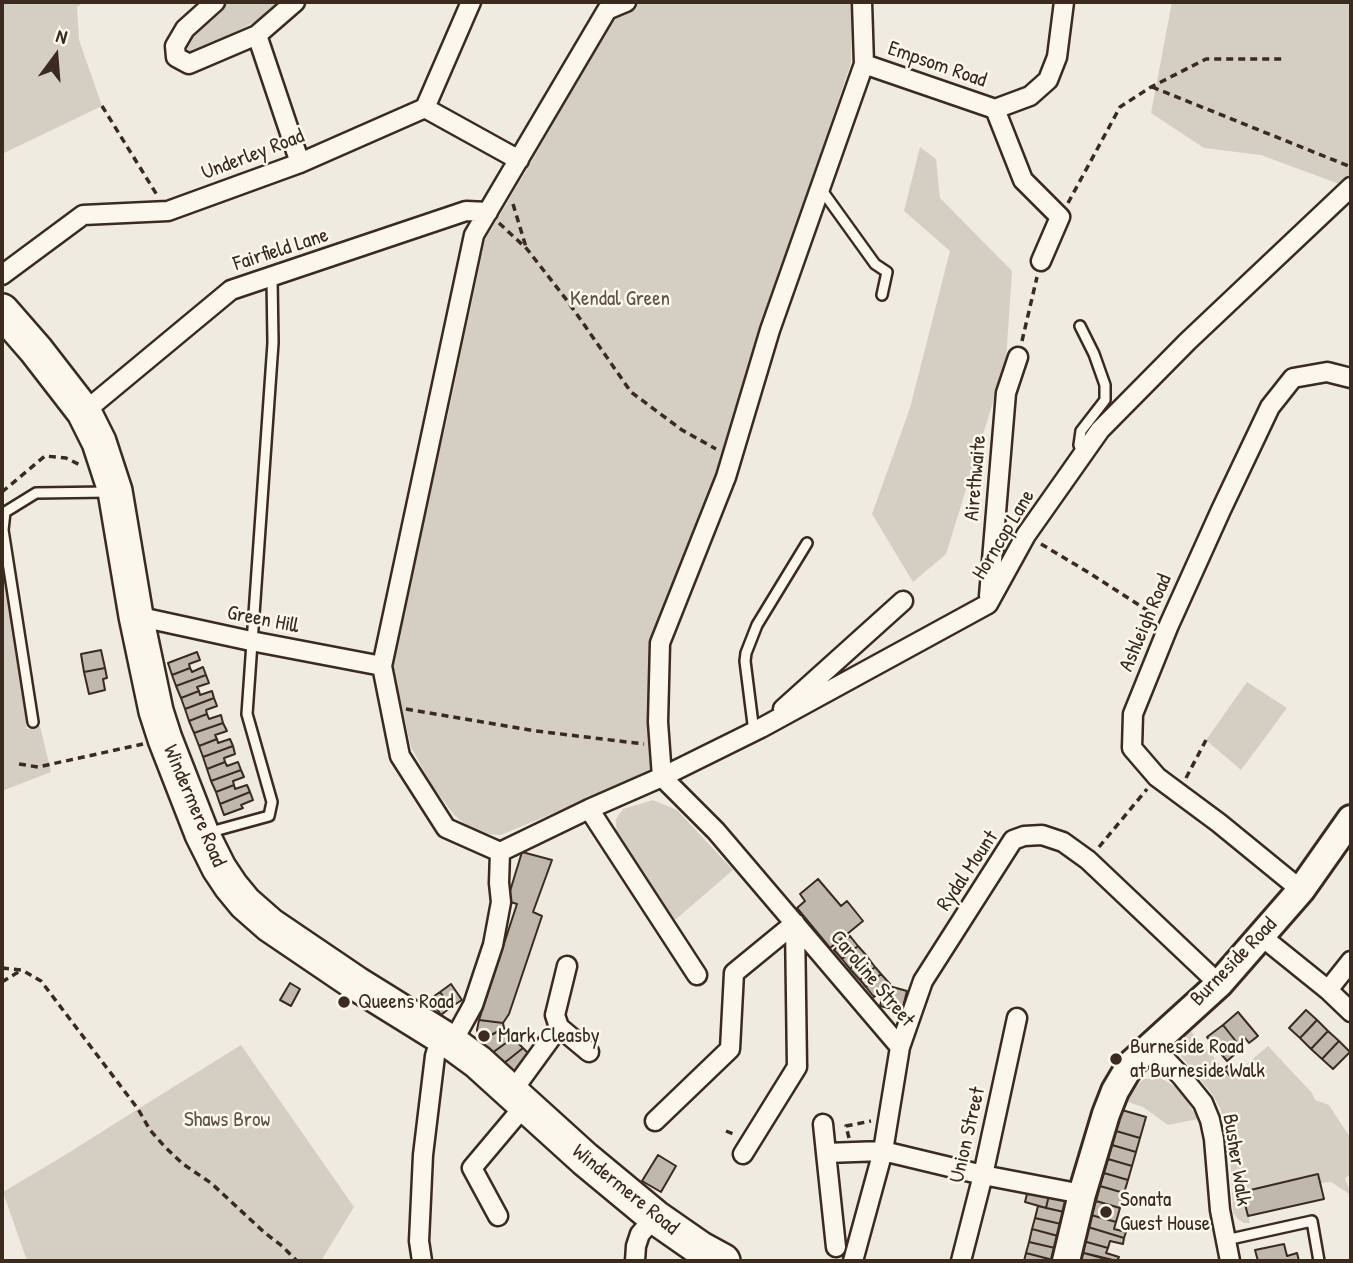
<!DOCTYPE html>
<style>
body{margin:0}
#map{position:relative;width:1353px;height:1263px;overflow:hidden;background:#f0ebe0;font-family:"Patrick Hand",sans-serif}
canvas{display:block}
.frame{position:absolute;inset:0;border:4px solid #3b2a1e;pointer-events:none}
.north{position:absolute;left:21px;top:21px;width:70px;height:70px;-webkit-text-stroke:5px #fbf7ec;paint-order:stroke;rotate:16deg;font-size:19px;font-weight:700;line-height:28px;text-align:center;color:#3b2a1e}
.north::after{content:'';display:block;margin:auto;width:24px;height:32px;background:#3b2a1e;clip-path:polygon(50% 0,100% 100%,50% 72%,0 100%)}
</style>
<div id="map">
<canvas width="1353" height="1263"></canvas>
<div class="frame"></div>
<div class="north">N</div>
</div>
<script>
const c = document.querySelector('canvas').getContext('2d');
c.lineJoin = 'round';
function paint(path, color) {
  c.fillStyle = color;
  c.fill(path, 'evenodd');
}
function shape(rows) {
  const path = new Path2D();
  for (const r of rows) {
    path.moveTo(r[0], r[1]);
    for (let i = 2; i < r.length; i += 2) path.lineTo(r[i], r[i + 1]);
  }
  return path;
}
function trace(path, color, width, dash) {
  c.strokeStyle = color;
  c.lineWidth = width;
  c.lineCap = dash ? 'butt' : 'round';
  c.setLineDash(dash || []);
  c.stroke(path);
}
function drawText(font, color, halo, rows, align = 'center') {
  c.font = font + ' "Patrick Hand",sans-serif';
  c.lineWidth = 5;
  c.setLineDash([]);
  c.textBaseline = 'middle';
  c.strokeStyle = halo;
  c.fillStyle = color;
  for (const [text, x, y, turn = 0] of rows) {
    c.save();
    c.translate(x, y);
    c.rotate((+turn || 0) * Math.PI / 180);
    c.textAlign = isNaN(turn) ? turn : align;
    if (halo) c.strokeText(text, 0, 0);
    c.fillText(text, 0, 0);
    c.restore();
  }
}
const green = shape([
 [2,2,84,2,77,7,79,40,102,106,2,154],
 [225,2,279,2,253,23,196,51,188,51,186,44,217,7],
 [635,2,852,2,851,63,762,329,727,456,656,643,652,772,501,835,476,833,454,815,431,784,411,747,390,656,446,424,485,240,529,166,614,17],
 [1172,2,1351,2,1351,173,1339,184,1261,155,1204,148,1151,113],
 [920,147,936,159,940,198,1012,271,1006,360,946,554,913,582,872,514,910,408,950,251,904,211],
 [2,547,27,729,40,726,51,772,2,791],
 [1247,682,1287,708,1241,770,1206,740],
 [653,800,677,810,733,870,675,920,617,838,616,819,623,809],
 [1189,1029,1231,1077,1268,1046,1312,1093,1315,1100,1329,1105,1351,1139,1351,1174,1345,1178,1351,1195,1331,1182,1320,1183,1317,1175,1243,1192,1250,1223,1244,1223,1238,1219,1233,1213,1230,1147,1227,1128,1220,1108,1212,1094,1181,1056,1179,1047,1184,1035],
 [241,1045,354,1207,321,1261,27,1261,3,1192,65,1155,138,1109],
 [1161,1078,1180,1090,1198,1119,1168,1125,1143,1107,1125,1101,1143,1079]
]);
const building = shape([
 [101,650,105,668,84,672,81,654,101,650],
 [197,652,200,660,189,664,190,668,172,675,168,663,197,652],
 [203,667,206,675,176,686,172,675,190,668,192,672,203,667],
 [105,668,107,678,103,679,105,690,89,694,84,672,105,668],
 [206,675,209,683,197,687,199,691,181,698,176,686,206,675],
 [199,691,200,695,212,691,214,698,185,709,181,698,199,691],
 [214,698,217,706,206,710,207,714,189,721,185,709,214,698],
 [207,714,209,719,221,715,223,723,194,733,189,721,207,714],
 [223,723,227,731,215,735,217,739,199,746,194,733,223,723],
 [217,739,218,743,230,739,233,746,203,757,199,746,217,739],
 [233,746,235,754,224,758,225,762,207,769,203,757,233,746],
 [225,762,227,766,238,762,241,770,211,781,207,769,225,762],
 [241,770,244,777,233,781,234,785,216,792,211,781,241,770],
 [234,785,235,789,247,785,250,792,220,804,216,792,234,785],
 [250,792,253,800,241,805,243,808,224,815,220,804,250,792],
 [522,852,552,860,533,912,542,916,509,1014,503,1023,479,1020,517,904,507,901,522,852],
 [818,879,841,906,847,901,863,921,830,948,797,908,805,901,800,894,818,879],
 [850,936,858,946,842,959,834,950,850,936],
 [858,946,866,955,850,969,842,959,858,946],
 [866,955,875,967,860,980,850,969,866,955],
 [875,967,881,974,866,987,860,980,875,967],
 [881,974,890,984,874,997,866,987,881,974],
 [290,983,300,989,291,1006,280,1000,290,983],
 [451,984,462,1000,451,1007,440,992,451,984],
 [889,986,907,991,902,1011,880,1006,884,990,889,986],
 [440,992,451,1007,441,1015,430,999,440,992],
 [1306,1010,1317,1020,1300,1038,1289,1028,1306,1010],
 [1238,1012,1258,1036,1249,1043,1245,1038,1238,1044,1223,1025,1238,1012],
 [479,1020,503,1023,504,1028,480,1041,477,1030,479,1020],
 [1317,1020,1328,1031,1311,1049,1300,1038,1317,1020],
 [1223,1025,1238,1044,1230,1050,1234,1055,1227,1061,1207,1037,1223,1025],
 [504,1028,513,1038,492,1053,480,1041,504,1028],
 [1328,1031,1339,1041,1322,1059,1311,1049,1328,1031],
 [513,1038,523,1048,503,1064,492,1053,513,1038],
 [1339,1041,1350,1052,1333,1069,1322,1059,1339,1041],
 [523,1048,532,1057,515,1075,503,1064,523,1048],
 [1230,1064,1237,1073,1231,1077,1224,1069,1230,1064],
 [1122,1110,1146,1117,1140,1138,1116,1131,1122,1110],
 [1116,1131,1140,1138,1136,1152,1112,1145,1116,1131],
 [1112,1145,1136,1152,1132,1166,1108,1159,1112,1145],
 [658,1155,676,1166,661,1192,642,1181,658,1155],
 [1108,1159,1132,1166,1128,1180,1104,1173,1108,1159],
 [1104,1173,1128,1180,1124,1193,1100,1186,1104,1173],
 [1318,1174,1324,1199,1248,1216,1242,1192,1318,1174],
 [1100,1186,1124,1193,1120,1208,1096,1201,1100,1186],
 [1028,1190,1049,1195,1046,1208,1025,1202,1028,1190],
 [1049,1195,1067,1200,1064,1212,1046,1208,1049,1195],
 [1096,1201,1120,1208,1116,1222,1091,1215,1096,1201],
 [1038,1206,1064,1212,1061,1224,1035,1218,1038,1206],
 [1091,1215,1116,1222,1114,1229,1126,1232,1124,1238,1088,1227,1091,1215],
 [1035,1218,1061,1224,1058,1236,1032,1229,1035,1218],
 [1088,1227,1124,1238,1123,1244,1110,1241,1108,1248,1083,1241,1088,1227],
 [1032,1229,1058,1236,1055,1248,1029,1242,1032,1229],
 [1083,1241,1108,1248,1106,1253,1119,1257,1117,1261,1080,1252,1083,1241],
 [1029,1242,1055,1248,1053,1260,1026,1253,1029,1242],
 [1284,1244,1287,1256,1297,1253,1299,1261,1258,1261,1255,1250,1284,1244],
 [1080,1252,1113,1261,1077,1261,1080,1252],
 [1026,1253,1053,1260,1052,1261,1024,1261,1026,1253]
]);
const path = shape([
 [1152,87,1351,167],
 [102,106,157,195],
 [1068,203,1120,107,1151,87,1206,59,1286,59],
 [513,204,526,247],
 [499,223,527,249,569,303,631,392,682,430,716,449],
 [1022,341,1037,277],
 [2,492,45,456,66,458,80,465],
 [1041,544,1091,574,1156,616],
 [406,709,536,731,644,744],
 [19,764,38,767,143,744],
 [1186,778,1206,740],
 [1099,847,1147,789],
 [2,968,22,970,41,981,138,1109,150,1130,165,1147,183,1164,211,1183,265,1233,282,1246,297,1261],
 [2,982,20,971],
 [726,1131,736,1135],
 [849,1138,846,1126,871,1121]
]);
const lane = shape([
 [821,189,875,264,887,272,882,295],
 [1080,326,1094,354,1105,385,1105,400,1081,431,1079,445,1082,453],
 [5,512,3,530,33,722],
 [2,514,36,493,109,492],
 [754,732,745,661,746,653,757,625,807,543],
 [207,833,269,816,272,802,247,714,273,343,272,278],
 [1226,1240,1312,1221,1319,1261]
]);
const street = shape([
 [215,2,185,29,175,46,176,57,189,64,257,35,295,2],
 [257,35,300,163],
 [864,64,995,109,1030,96,1048,80,1057,57,1064,2],
 [425,108,471,2],
 [995,109,1023,180,1060,217,1041,261],
 [2,275,83,215,168,211,300,163,425,108,519,160],
 [84,412,231,290,466,211,488,212],
 [989,596,1006,393,1018,357],
 [136,616,251,641,382,666],
 [783,709,903,601],
 [589,809,697,975],
 [500,852,589,809,662,777,761,728,988,604,1026,535,1100,430,1188,341,1351,187],
 [500,852,446,828,400,756,382,666,474,235,607,10,626,2],
 [1301,890,1219,823,1157,777,1132,748,1133,714,1169,625,1221,510,1270,407,1293,378,1327,372,1351,378],
 [1261,936,1328,990,1351,1012],
 [1328,990,1351,961],
 [559,1027,589,1052],
 [452,1043,473,1005,493,945,501,902,499,883,500,852],
 [1151,1044,1182,1077,1203,1103,1210,1120,1214,1139,1220,1210,1230,1261],
 [900,1047,923,981,1013,840,1024,836,1042,835,1063,842,1088,860,1219,984],
 [511,1093,559,1027,555,1015,567,966],
 [655,1121,730,1049,734,973,795,923],
 [823,1124,826,1153],
 [743,1154,797,1067,795,923],
 [498,1216,472,1168,525,1105],
 [836,1247,826,1153,883,1151,983,1175,1082,1194],
 [422,1261,419,1241,423,1155,435,1056,441,1036],
 [635,1261,636,1246,640,1234,655,1217],
 [853,1261,883,1151,900,1047,716,831,662,777,658,722,660,643,726,477,770,330,864,64,862,2],
 [961,1261,983,1175,1017,1018]
]);
const secondary = shape([
 [1066,1261,1082,1194,1106,1114,1115,1091,1131,1064,1219,984,1301,890,1351,819]
]);
const highway = shape([
 [2,311,36,350,84,412,99,442,115,491,136,616,156,711,165,739,202,834,219,868,231,886,245,903,270,925,357,984,452,1043,478,1062,585,1159,655,1217,701,1249,723,1261]
]);
const markers = [
 [344,1002,7,"#3b2a1e"],
 [484,1036,7,"#3b2a1e"],
 [1116,1059,7,"#3b2a1e"],
 [1106,1212,7,"#3b2a1e"]
];
const streetNames = [
 ["Empsom Road",937,65,19],
 ["Underley Road",253,155,-21],
 ["Fairfield Lane",281,250,-18],
 ["Airethwaite",976,478,-85],
 ["Horncop Lane",1004,535,-59],
 ["Green Hill",263,620,11],
 ["Ashleigh Road",1146,623,-67],
 ["Windermere Road",194,806,67],
 ["Rydal Mount",968,871,-56],
 ["Burneside Road",1234,962,-46],
 ["Caroline Street",872,979,50],
 ["Union Street",968,1135,-77],
 ["Busher Walk",1236,1160,81],
 ["Windermere Road",625,1190,39]
];
const parkNames = [
 ["Kendal Green",620,299],
 ["Shaws Brow",227,1120]
];
const poiNames = [
 ["Queens Road",358,1002],
 ["Mark Cleasby",498,1036],
 ["Burneside Road",1130,1047],
 ["at Burneside Walk",1130,1071],
 ["Sonata",1120,1200],
 ["Guest House",1120,1224]
];
paint(green, '#d5cec3');
paint(building, '#c0b8ad');
trace(building, '#3b2a1e', 2);
trace(lane, '#3b2a1e', 14);
trace(street, '#3b2a1e', 23);
trace(secondary, '#3b2a1e', 32);
trace(highway, '#3b2a1e', 38);
trace(path, '#3b2a1e', 3.5, [7, 5]);
trace(lane, '#fbf7ec', 9);
trace(street, '#fbf7ec', 18);
trace(secondary, '#fbf7ec', 26);
trace(highway, '#fbf7ec', 33);
for (const [x, y, r, color] of markers) {
  const dot = new Path2D();
  dot.arc(x, y, r, 0, 2 * Math.PI);
  c.fillStyle = color;
  c.fill(dot);
  trace(dot, '#fbf7ec', 2.5);
}
drawText('21px', '#3b2a1e', '#fbf7ec', streetNames);
drawText('21px', '#625347', '#fbf7ec', parkNames);
drawText('21px', '#3b2a1e', '#fbf7ec', poiNames, 'left');
</script>
